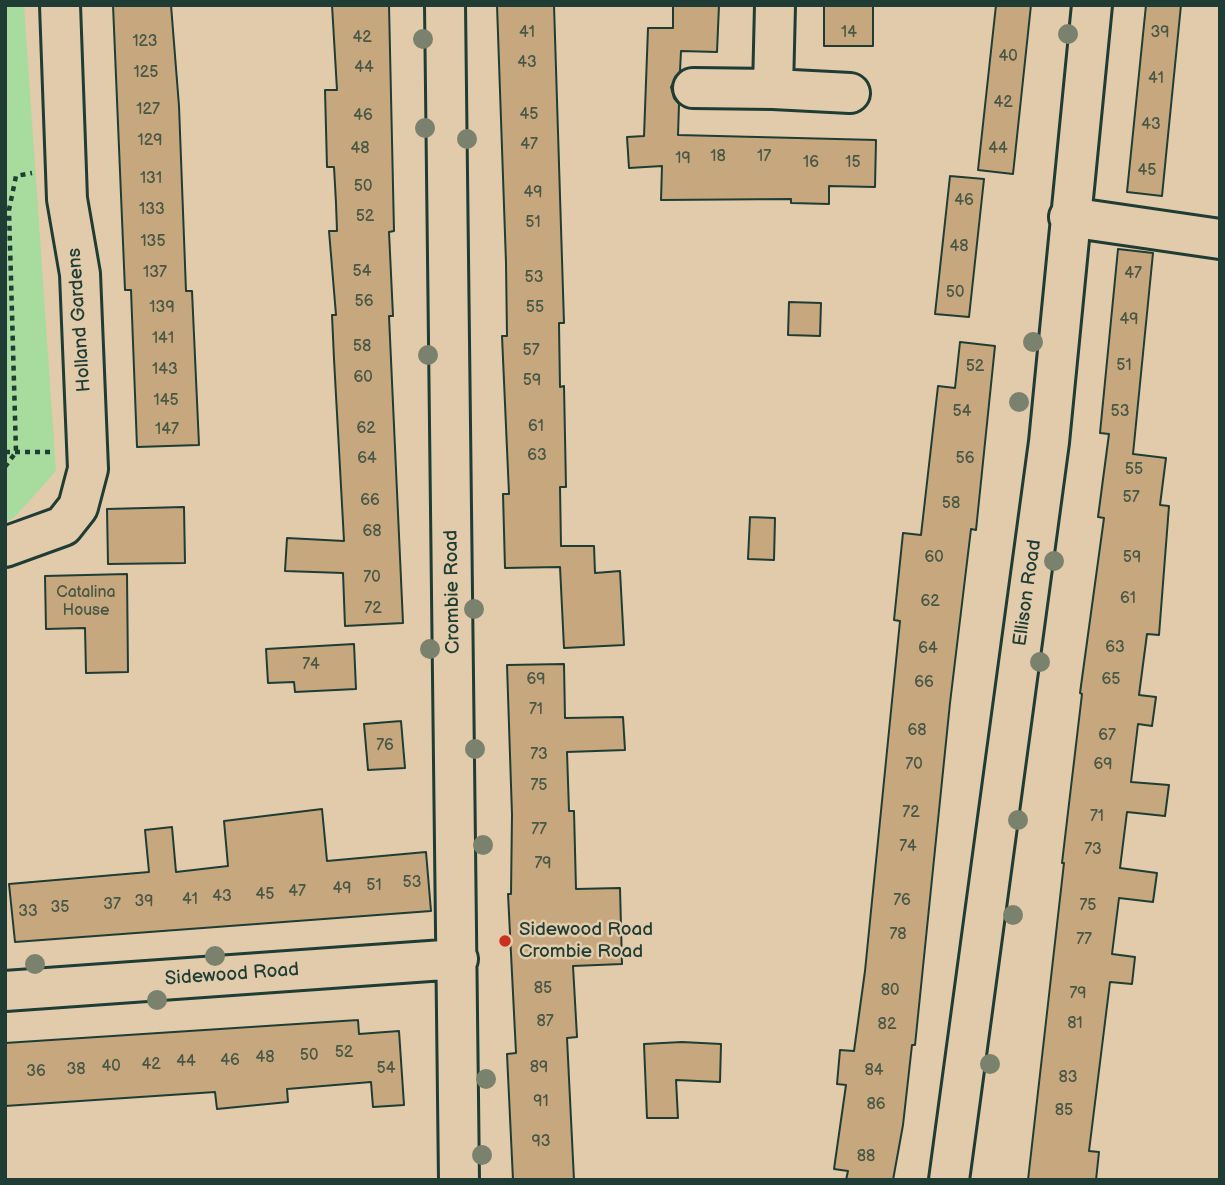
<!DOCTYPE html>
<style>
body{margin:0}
#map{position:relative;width:1225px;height:1185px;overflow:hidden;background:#e1cbab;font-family:"Balsamiq Sans",sans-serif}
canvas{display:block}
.frame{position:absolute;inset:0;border:7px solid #1f3d34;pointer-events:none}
</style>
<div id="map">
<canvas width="1225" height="1185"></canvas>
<div class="frame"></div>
</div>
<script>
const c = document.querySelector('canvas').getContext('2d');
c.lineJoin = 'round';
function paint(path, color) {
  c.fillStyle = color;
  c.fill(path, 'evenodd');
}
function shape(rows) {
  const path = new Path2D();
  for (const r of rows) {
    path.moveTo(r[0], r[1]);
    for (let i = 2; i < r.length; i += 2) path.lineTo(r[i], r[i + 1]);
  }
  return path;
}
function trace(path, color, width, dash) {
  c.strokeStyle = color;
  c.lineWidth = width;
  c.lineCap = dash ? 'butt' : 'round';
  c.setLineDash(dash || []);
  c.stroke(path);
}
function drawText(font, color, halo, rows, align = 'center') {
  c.font = font + ' "Balsamiq Sans",sans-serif';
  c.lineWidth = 5;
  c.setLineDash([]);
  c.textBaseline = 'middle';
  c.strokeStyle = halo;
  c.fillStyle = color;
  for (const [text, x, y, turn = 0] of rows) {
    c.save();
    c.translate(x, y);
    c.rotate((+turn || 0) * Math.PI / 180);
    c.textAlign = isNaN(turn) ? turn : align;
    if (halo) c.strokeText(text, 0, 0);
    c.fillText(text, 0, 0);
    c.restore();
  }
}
const green = shape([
 [5,5,24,5,56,471,14,518,5,522]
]);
const building = shape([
 [113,5,171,5,179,106,186,291,192,291,199,445,137,447,131,290,125,290,113,5],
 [332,5,389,5,394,231,389,232,393,316,389,316,403,623,345,626,343,573,285,571,287,538,344,541,334,359,332,315,336,315,329,231,337,231,336,203,334,167,327,167,325,90,337,90,332,5],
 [497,5,554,5,564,323,559,323,560,387,564,386,566,487,560,487,561,546,594,546,595,573,620,571,624,645,564,648,560,567,505,568,503,494,509,494,502,336,507,336,506,263,497,5],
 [673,5,719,5,717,52,681,51,680,71,671,87,674,98,679,104,678,135,876,140,875,187,829,186,829,204,791,203,791,199,661,200,662,166,629,168,627,137,644,136,648,28,673,28,673,5],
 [824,5,873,5,873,46,824,46,824,5],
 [996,5,1031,5,1013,174,978,170,996,5],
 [1146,5,1181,5,1162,196,1127,192,1146,5],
 [950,176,984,179,969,317,935,314,950,176],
 [1118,249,1153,253,1133,454,1166,458,1160,505,1169,506,1159,635,1147,634,1139,695,1156,697,1152,726,1138,724,1131,782,1169,785,1165,816,1127,812,1120,868,1157,873,1153,902,1119,898,1112,954,1135,957,1132,984,1110,982,1089,1151,1099,1152,1096,1180,1028,1180,1064,863,1062,863,1082,694,1080,693,1104,518,1098,517,1109,434,1100,433,1118,249],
 [789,302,821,303,820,336,788,335,789,302],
 [960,342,995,346,976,530,971,529,950,703,915,1045,912,1045,903,1125,893,1180,846,1180,848,1171,834,1169,846,1085,837,1084,840,1050,854,1051,865,971,900,621,894,620,903,533,921,535,938,386,955,388,960,342],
 [184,507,185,563,108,564,107,509,184,507],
 [750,517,775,518,774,560,748,559,750,517],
 [127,574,128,672,86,673,85,628,46,629,45,576,127,574],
 [354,644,356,689,295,692,294,682,268,683,266,649,354,644],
 [564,664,565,718,623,717,625,750,567,752,569,811,574,811,576,889,620,888,622,964,573,966,577,1037,567,1038,574,1180,513,1180,507,1054,516,1053,508,894,511,894,512,815,507,665,564,664],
 [401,721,405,768,368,770,364,724,401,721],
 [322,809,327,861,426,852,431,911,15,942,9,884,149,872,145,830,172,827,176,872,228,866,224,821,322,809],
 [358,1020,359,1034,399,1031,404,1105,373,1107,371,1082,287,1089,288,1102,217,1109,215,1092,5,1106,5,1043,358,1020],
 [682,1042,721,1044,720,1082,676,1080,678,1118,647,1118,644,1044,682,1042]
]);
const path = shape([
 [5,452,53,452],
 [5,467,16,452,9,210,16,176,32,173]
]);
const minor = shape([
 [445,5,459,1180],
 [775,5,773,89,850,93],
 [693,88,773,89],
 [1069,217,1220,239],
 [5,547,63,526,78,507,88,469,80,274,67,199,60,5],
 [5,991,458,959],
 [949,1180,1049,442,1092,5]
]);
const trees = [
 [1068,34],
 [423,39],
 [425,128],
 [467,139],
 [1033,342],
 [428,355],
 [1019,402],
 [1054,561],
 [474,609],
 [430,649],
 [1040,662],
 [475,749],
 [1018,820],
 [483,845],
 [1013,915],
 [215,956],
 [35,964],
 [157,1000],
 [990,1064],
 [486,1079],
 [482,1155]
];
const markers = [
 [505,941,7,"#c8321e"]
];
const numberNames = [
 ["41",527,33],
 ["14",849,33],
 ["39",1160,33],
 ["42",362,38],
 ["123",145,42],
 ["40",1008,57],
 ["43",527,63],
 ["44",364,68],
 ["125",146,73],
 ["41",1156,79],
 ["42",1003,103],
 ["127",148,110],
 ["45",529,115],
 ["46",363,116],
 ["43",1151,125],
 ["129",150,141],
 ["47",529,145],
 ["48",360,149],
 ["44",998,149],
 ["18",718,157],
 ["17",764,157],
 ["19",683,159],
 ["16",811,163],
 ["15",853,163],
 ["45",1147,171],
 ["131",151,179],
 ["50",363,187],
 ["49",533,193],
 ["46",964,201],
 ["133",152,210],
 ["52",365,217],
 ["51",533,223],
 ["135",153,242],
 ["48",959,247],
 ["54",362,272],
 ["137",155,273],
 ["47",1133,274],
 ["53",534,278],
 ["50",955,293],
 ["56",364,302],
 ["139",162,308],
 ["55",535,308],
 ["49",1129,320],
 ["141",163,339],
 ["58",362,347],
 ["57",531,351],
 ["51",1124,366],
 ["52",975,367],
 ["143",165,370],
 ["60",363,378],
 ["59",532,381],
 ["145",166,401],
 ["54",962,412],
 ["53",1120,412],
 ["61",536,427],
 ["62",366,429],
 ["147",167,430],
 ["63",537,456],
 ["64",367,459],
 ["56",965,459],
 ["55",1134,470],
 ["57",1131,498],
 ["66",370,501],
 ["58",951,504],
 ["68",372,532],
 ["60",934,558],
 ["59",1132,558],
 ["70",372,578],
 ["Catalina",86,593],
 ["House",86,611],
 ["61",1128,599],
 ["62",930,602],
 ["72",373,609],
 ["63",1115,648],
 ["64",928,649],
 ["74",311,665],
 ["69",536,680],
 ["65",1111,680],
 ["66",924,683],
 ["71",536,710],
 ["68",917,731],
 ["67",1107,736],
 ["76",385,746],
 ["73",539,755],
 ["70",914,765],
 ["69",1103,765],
 ["75",539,786],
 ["72",911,813],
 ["71",1097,817],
 ["77",539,830],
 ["74",908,847],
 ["73",1093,850],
 ["79",543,864],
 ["53",412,883],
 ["51",374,886],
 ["49",342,889],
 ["47",297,892],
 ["45",265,895],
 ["43",222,897],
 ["41",190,900],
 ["76",902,901],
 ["39",144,902],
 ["37",112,905],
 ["75",1088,906],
 ["35",60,908],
 ["33",28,912],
 ["78",898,935],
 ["77",1084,940],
 ["85",543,989],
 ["80",890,991],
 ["79",1078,994],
 ["87",545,1022],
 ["81",1075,1024],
 ["82",887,1025],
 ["52",344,1053],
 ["50",309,1056],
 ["48",265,1058],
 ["46",230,1061],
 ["44",186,1062],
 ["42",151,1065],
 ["40",111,1067],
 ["89",539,1068],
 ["54",386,1069],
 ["38",76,1070],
 ["84",874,1071],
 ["36",36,1072],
 ["83",1068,1078],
 ["91",541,1102],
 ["86",876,1105],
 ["85",1064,1111],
 ["93",541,1142],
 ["88",866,1157]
];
const streetNames = [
 ["Holland Gardens",80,320,-94],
 ["Crombie Road",453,592,-91],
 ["Ellison Road",1028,593,-82],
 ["Sidewood Road",232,975,-4]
];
const poiNames = [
 ["Sidewood Road",519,930],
 ["Crombie Road",519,952]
];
paint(green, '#a7dc9e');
paint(building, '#c6a77e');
trace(building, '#1f3d34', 2);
trace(minor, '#1f3d34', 44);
trace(path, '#1f3d34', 4.5, [5, 5]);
trace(minor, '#e1cbab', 38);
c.fillStyle = '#7a816c';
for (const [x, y] of trees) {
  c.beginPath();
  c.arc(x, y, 10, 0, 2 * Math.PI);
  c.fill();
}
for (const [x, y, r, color] of markers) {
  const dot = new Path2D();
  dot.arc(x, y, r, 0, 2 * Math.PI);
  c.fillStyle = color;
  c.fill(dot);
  trace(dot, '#e1cbab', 2.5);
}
drawText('16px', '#495846', null, numberNames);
drawText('19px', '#1f3d34', '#e1cbab', streetNames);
drawText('19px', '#1f3d34', '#e1cbab', poiNames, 'left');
</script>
